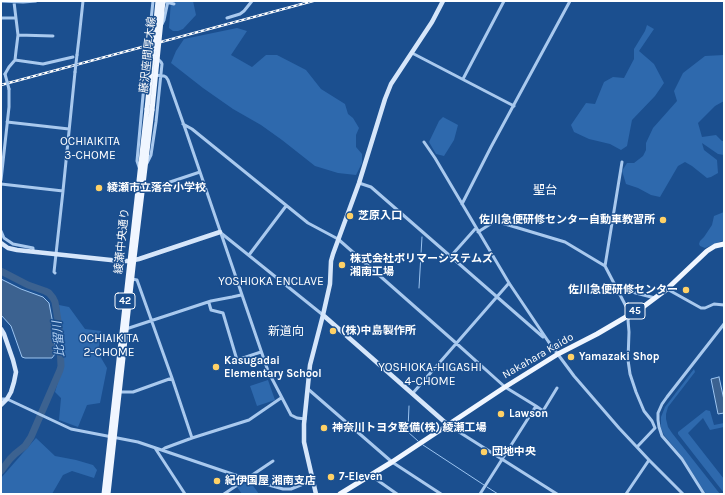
<!DOCTYPE html>
<meta charset="utf-8">
<style>
body{margin:0}
#map{position:relative;width:725px;height:495px;overflow:hidden;background:#1b4f8f;font-family:Karla,sans-serif}
canvas{display:block}
.frame{position:absolute;inset:0;border:2px solid #fff;pointer-events:none}
</style>
<div id="map">
<canvas width="725" height="495"></canvas>
<div class="frame"></div>
</div>
<script>
const c = document.querySelector('canvas').getContext('2d');
c.lineJoin = 'round';
function paint(path, color) {
  c.fillStyle = color;
  c.fill(path, 'evenodd');
}
function shape(rows) {
  const path = new Path2D();
  for (const r of rows) {
    path.moveTo(r[0], r[1]);
    for (let i = 2; i < r.length; i += 2) path.lineTo(r[i], r[i + 1]);
  }
  return path;
}
function trace(path, color, width, dash) {
  c.strokeStyle = color;
  c.lineWidth = width;
  c.lineCap = dash ? 'butt' : 'round';
  c.setLineDash(dash || []);
  c.stroke(path);
}
function drawText(font, color, halo, rows, align = 'center') {
  c.font = font + ' Karla,"Noto Sans JP",sans-serif';
  c.lineWidth = 3;
  c.setLineDash([]);
  c.textBaseline = 'middle';
  c.strokeStyle = halo;
  c.fillStyle = color;
  for (const [text, x, y, turn = 0] of rows) {
    c.save();
    c.translate(x, y);
    c.rotate((+turn || 0) * Math.PI / 180);
    c.textAlign = isNaN(turn) ? turn : align;
    if (halo) c.strokeText(text, 0, 0);
    c.fillText(text, 0, 0);
    c.restore();
  }
}
const green = shape([
 [171,1,193,1,196,15,183,29,178,31,173,31,169,28],
 [647,25,654,29,639,51,654,64,664,83,655,96,632,120,627,146,621,150,610,144,589,139,574,132,571,125,586,103,595,104,604,82,613,77,624,78,634,59,634,49,645,31],
 [237,28,247,31,231,55,252,67,266,55,277,55,306,70,321,89,345,104,348,114,353,118,359,128,356,135,356,147,362,154,362,163,356,175,338,173,315,166,282,140,261,125,233,109,203,88,171,63,176,51,184,39],
 [724,55,724,101,715,106,698,123,702,137,716,135,722,141,724,141,724,155,718,154,702,143,704,150,717,160,718,173,711,177,707,178,692,166,685,162,678,166,660,197,651,195,638,188,626,184,622,171,627,163,634,163,643,156,646,150,646,143,653,128,677,101,674,91,683,73,705,56],
 [443,117,458,125,454,140,444,156,436,154,429,142,439,121],
 [724,212,724,240,705,248,700,246,699,244,700,241,704,237,712,225,714,216],
 [59,305,69,307,85,329,101,331,98,354,100,356,107,368,100,403,87,405,78,427,59,420,61,398,55,392,63,365],
 [694,369,695,372,668,407,666,414,666,419,668,427,672,433,720,494,706,494,683,458,664,435,661,428,661,417,665,407],
 [268,380,275,400,257,406,250,386],
 [706,410,710,411,714,425,724,423,724,427,710,430,703,418,688,433,724,479,724,493,678,434,678,432],
 [36,438,55,456,76,460,93,465,97,470,94,478,72,471,63,475,52,494,1,494,1,478],
 [246,481,251,483,259,494,242,494,237,487]
]);
const water = shape([
 [1,279,21,289,43,297,49,303,54,329,55,354,52,358,25,358,22,357,11,326,1,315,1,279],
 [719,377,724,400,724,413,718,414,711,379,719,377]
]);
const stream = shape([
 [419,288,422,237],
 [409,406,408,429,408,432,418,441],
 [423,445,484,485],
 [487,487,498,494]
]);
const river = shape([
 [1,271,28,285,45,291,49,293,53,298,55,302,59,327,61,366,60,370,31,437,25,446,15,454,10,459,1,471]
]);
const street = shape([
 [1,1,23,2,36,1],
 [153,1,151,20,153,24,156,25],
 [166,2,174,4],
 [1,18,16,18],
 [227,18,240,14,244,11,252,1],
 [162,24,164,20,168,1],
 [18,35,53,36],
 [412,53,514,106],
 [77,55,79,38,83,1],
 [15,60,43,64,73,57],
 [5,74,9,67,15,60,16,51,18,35,14,2],
 [145,74,147,62,148,60,151,59,155,59,159,60,161,62,162,64,156,122,151,155,147,163],
 [463,79,504,1],
 [7,122,69,129],
 [183,124,192,129,308,223,338,239,456,343,505,387,536,406,480,494],
 [424,142,435,158,509,283,548,341,574,376,619,428,649,460,683,494],
 [139,167,137,161,138,150,145,74,164,76,166,77,168,80,186,131,268,371,291,415,297,418,305,419],
 [1,180,9,107,9,89],
 [359,183,371,187,543,337],
 [1,184,63,191],
 [143,191,200,172],
 [462,204,491,147,570,1],
 [1,231,4,238,13,244,33,248,33,251],
 [478,232,495,221,565,242,605,266,630,314,628,320,629,332,628,360,630,374,636,392,644,411,652,421,655,428,637,447],
 [221,233,323,315],
 [249,255,286,206],
 [451,256,476,228],
 [605,266,622,162],
 [55,273,54,272,63,191,75,72],
 [132,279,137,280,172,378,192,438],
 [615,284,632,292,655,298],
 [667,289,701,308,705,308,714,304,724,305],
 [209,303,211,310,223,313,237,360,261,352],
 [126,329,211,301,232,297,241,295],
 [308,389,392,462,441,494],
 [119,392,133,392,172,378],
 [413,393,509,283],
 [1,399,7,399,71,429,138,442,247,479,276,487,283,489,291,489,313,480],
 [536,406,543,411,557,388],
 [448,425,557,494],
 [155,448,185,494],
 [162,450,165,448,192,438,249,420,281,398],
 [370,475,397,494],
 [224,494,273,461],
 [626,494,649,460],
 [704,494,682,459,662,436,659,427,658,420,658,413,662,404,667,397,724,324]
]);
const secondary = shape([
 [1,243,8,248,17,250,120,261,129,261,139,259,220,232],
 [323,315,448,425],
 [1,329,4,334,13,360,16,372,14,382,11,392,7,399,1,405],
 [316,494,304,442,304,424,310,365,323,315,330,284,331,261,333,254,359,183,385,99,391,84,432,22,443,1]
]);
const primary = shape([
 [104,494,147,109],
 [108,494,133,267,152,110],
 [340,494,392,462,505,387,558,354,597,334,643,307,667,289,707,251,715,246,724,244]
]);
const rail = shape([
 [1,85,313,1]
]);
const streetBridge = shape([
 [75,72,77,55],
 [5,74,9,89]
]);
const primaryBridge = shape([
 [147,109,158,1],
 [152,110,163,1]
]);
const markers = [
 [99,188,4,"#ffd166"],
 [350,216,4,"#ffd166"],
 [663,220,4,"#ffd166"],
 [342,265,4,"#ffd166"],
 [686,290,4,"#ffd166"],
 [333,331,4,"#ffd166"],
 [571,357,4,"#ffd166"],
 [216,367,4,"#ffd166"],
 [501,414,4,"#ffd166"],
 [324,428,4,"#ffd166"],
 [484,452,4,"#ffd166"],
 [331,477,4,"#ffd166"],
 [217,481,4,"#ffd166"]
];
const shields = [
 [125,301,20],
 [635,311,20]
];
const shieldNames = [
 ["42",125,301],
 ["45",635,311]
];
const streetNames = [
 ["藤沢座間厚木線",148,55,-84],
 ["綾瀬中央通り",122,241,-84],
 ["Nakahara Kaido",538,356,-30]
];
const poiNames = [
 ["綾瀬市立落合小学校",107,188],
 ["芝原入口",358,216],
 ["佐川急便研修センター自動車教習所",655,220,"right"],
 ["株式会社ポリマーシステムズ",350,259],
 ["湘南工場",350,272],
 ["佐川急便研修センター",678,290,"right"],
 ["(株)中島製作所",341,331],
 ["Yamazaki Shop",579,357],
 ["Kasugadai",224,361],
 ["Elementary School",224,374],
 ["Lawson",509,414],
 ["神奈川トヨタ整備(株) 綾瀬工場",332,428],
 ["団地中央",492,452],
 ["7-Eleven",339,477],
 ["紀伊国屋 湘南支店",225,481]
];
const neighbourhoodNames = [
 ["OCHIAIKITA",90,142],
 ["3-CHOME",90,156],
 ["聖台",545,191],
 ["YOSHIOKA ENCLAVE",271,282],
 ["新道向",286,332],
 ["OCHIAIKITA",109,339],
 ["2-CHOME",109,353],
 ["YOSHIOKA-HIGASHI",430,368],
 ["4-CHOME",430,382]
];
const waterNames = [
 ["比留川",59,339,-95]
];
paint(green, '#2e69ad');
paint(water, '#3c6290');
trace(water, '#9cc4f0', 1);
trace(stream, '#9cc4f0', 1);
trace(river, '#3c6290', 7);
trace(street, '#a9c9ee', 3);
trace(secondary, '#d6e6fa', 4.5);
trace(primary, '#f0f6ff', 5);
trace(rail, '#fff', 2.5);
trace(rail, '#1b4f8f', 1, [3]);
trace(streetBridge, '#a9c9ee', 3);
trace(primaryBridge, '#f0f6ff', 5);
for (const [x, y, r, color] of markers) {
  const dot = new Path2D();
  dot.arc(x, y, r, 0, 2 * Math.PI);
  c.fillStyle = color;
  c.fill(dot);
  trace(dot, '#1b4f8f', 1.5);
}
for (const [x, y, w] of shields) {
  const box = new Path2D();
  box.roundRect(x - w / 2, y - 8, w, 16, 3);
  c.fillStyle = '#1b4f8f';
  c.fill(box);
  trace(box, '#fff', 1);
}
drawText('bold 10px', '#fff', null, shieldNames);
drawText('11px', '#fff', '#1b4f8f', streetNames);
drawText('bold 11px', '#fff', '#1b4f8f', poiNames, 'left');
drawText('12px', '#fff', '#1b4f8f', neighbourhoodNames);
drawText('italic 12px', '#b5d3f5', '#1b4f8f', waterNames);
</script>
